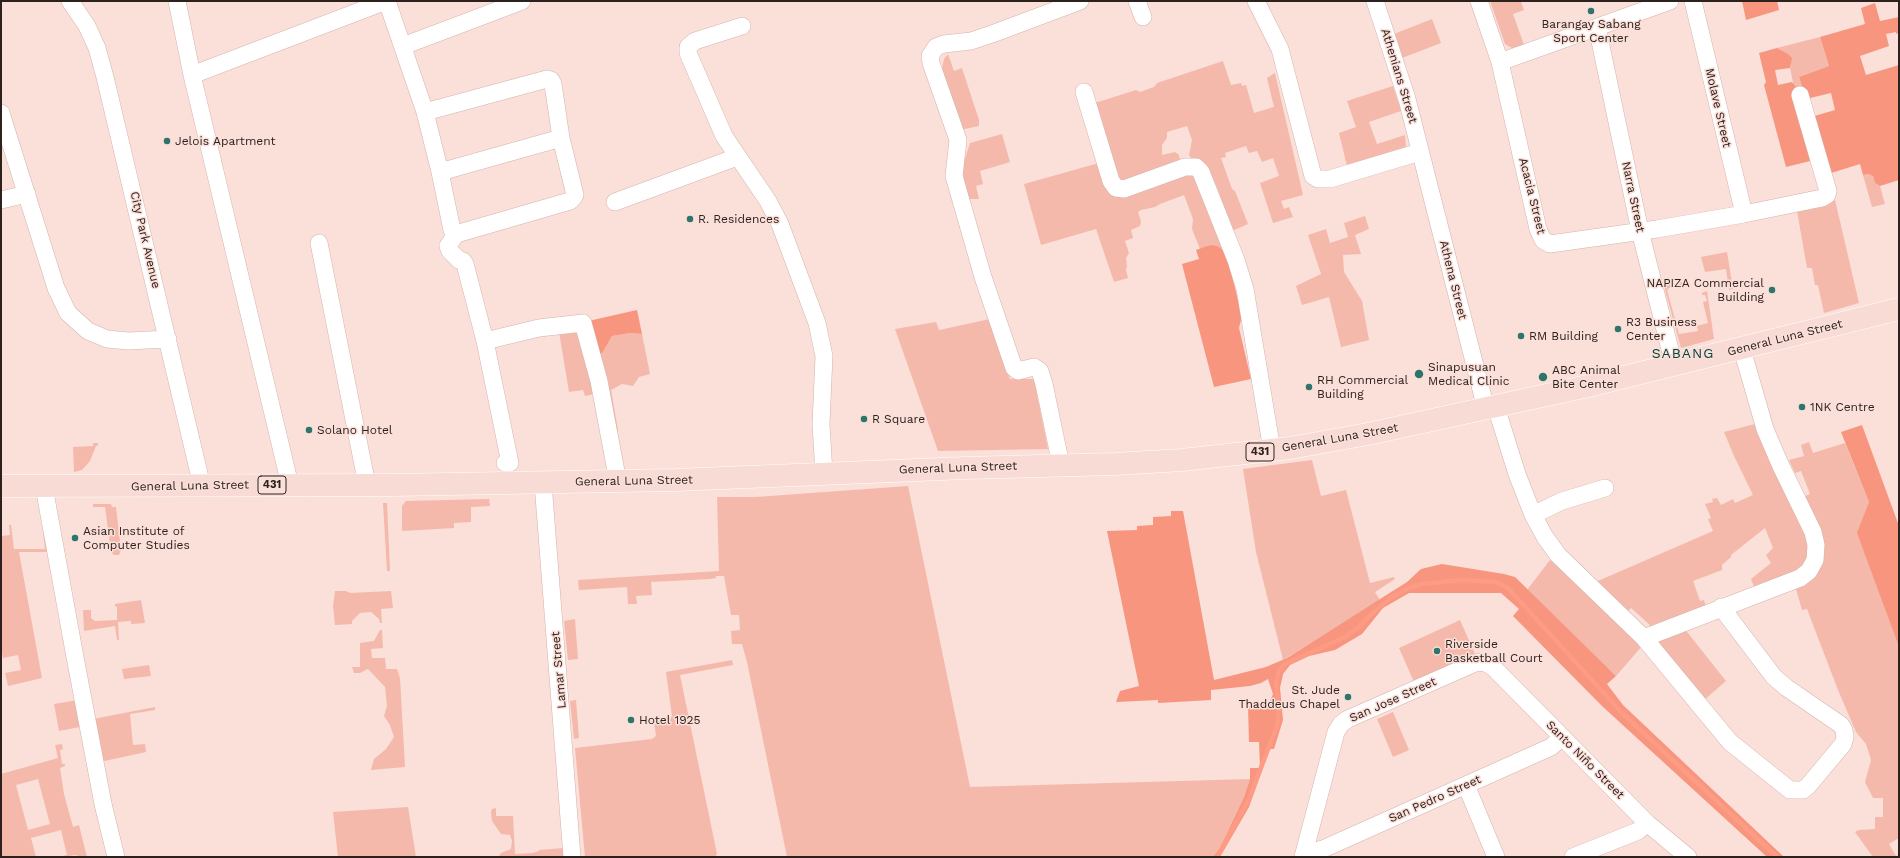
<!DOCTYPE html>
<meta charset="utf-8">
<style>
body{margin:0}
#map{position:relative;width:1900px;height:858px;overflow:hidden;background:#fbdfd9;font-family:"Work Sans",sans-serif}
canvas{display:block}
.frame{position:absolute;inset:0;border:2px solid #2d211e;pointer-events:none}
</style>
<div id="map">
<canvas width="1900" height="858"></canvas>
<div class="frame"></div>
</div>
<script>
const c = document.querySelector('canvas').getContext('2d');
c.lineJoin = 'round';
function paint(path, color) {
  c.fillStyle = color;
  c.fill(path, 'evenodd');
}
function shape(rows) {
  const path = new Path2D();
  for (const r of rows) {
    path.moveTo(r[0], r[1]);
    for (let i = 2; i < r.length; i += 2) path.lineTo(r[i], r[i + 1]);
  }
  return path;
}
function trace(path, color, width, dash) {
  c.strokeStyle = color;
  c.lineWidth = width;
  c.lineCap = dash ? 'butt' : 'round';
  c.setLineDash(dash || []);
  c.stroke(path);
}
function drawText(font, color, halo, rows, align = 'center') {
  c.font = font + ' "Work Sans",sans-serif';
  c.lineWidth = 3;
  c.setLineDash([]);
  c.textBaseline = 'middle';
  c.strokeStyle = halo;
  c.fillStyle = color;
  for (const [text, x, y, turn = 0] of rows) {
    c.save();
    c.translate(x, y);
    c.rotate((+turn || 0) * Math.PI / 180);
    c.textAlign = isNaN(turn) ? turn : align;
    if (halo) c.strokeText(text, 0, 0);
    c.fillText(text, 0, 0);
    c.restore();
  }
}
const green = shape([
 [1490,1,1524,1,1521,2,1524,10,1513,14,1524,45,1512,48,1505,44],
 [1432,19,1441,43,1402,58,1394,34],
 [1820,37,1829,66,1799,77,1803,90,1795,92,1790,68,1791,64,1783,52,1777,48],
 [948,54,954,71,962,68,979,120,979,126,960,130,942,69,944,59],
 [1223,61,1231,85,1241,83,1242,86,1246,85,1254,113,1274,107,1267,78,1275,73,1303,195,1281,201,1284,209,1289,207,1293,217,1273,223,1260,183,1279,176,1273,158,1262,162,1257,151,1249,153,1246,146,1225,153,1226,157,1221,158,1232,189,1235,191,1248,224,1232,231,1217,188,1205,164,1202,161,1191,158,1189,155,1192,140,1187,126,1167,132,1167,138,1162,145,1162,155,1175,152,1179,155,1180,160,1131,181,1121,181,1119,177,1095,103,1136,90,1140,92,1154,87,1157,83],
 [1393,86,1401,111,1369,122,1377,144,1405,135,1406,148,1347,166,1339,133,1356,127,1347,101],
 [1002,134,1010,162,980,171,983,184,976,186,979,199,968,199,963,173,964,162,970,143],
 [1099,163,1109,193,1115,197,1194,172,1226,252,1210,245,1200,249,1192,229,1193,219,1184,195,1160,204,1155,207,1141,210,1138,212,1141,221,1140,226,1131,230,1133,238,1125,241,1129,253,1126,258,1127,266,1126,270,1128,278,1114,282,1096,229,1041,245,1024,184],
 [1868,174,1873,176,1875,183,1880,186,1885,204,1872,207,1863,175],
 [1835,200,1859,303,1824,313,1818,285,1815,285,1812,268,1807,268,1797,211,1828,204],
 [1365,216,1369,229,1355,235,1361,254,1343,255,1344,272,1362,301,1369,340,1341,347,1329,297,1302,305,1296,286,1321,274,1308,235,1326,229,1330,243,1348,237,1344,223],
 [1727,252,1733,289,1729,290,1726,269,1705,272,1701,257],
 [1682,282,1683,285,1669,288,1667,290,1679,334,1698,331,1697,326,1708,323,1703,302,1707,301,1705,295,1702,295,1702,293,1707,291,1714,339,1681,348,1664,286],
 [990,319,1010,379,1034,379,1048,449,938,451,895,329,936,322,939,330],
 [582,324,599,393,585,396,583,390,569,392,558,326],
 [630,333,642,334,650,374,639,377,633,386,622,384,611,390,618,430,616,433,597,353,604,350,612,336],
 [1759,423,1812,540,1805,568,1755,589,1751,579,1771,563,1766,555,1773,548,1765,528,1731,555,1731,557,1722,565,1722,570,1693,581,1700,601,1704,600,1706,607,1645,631,1650,625,1631,608,1625,614,1591,584,1713,531,1708,519,1711,518,1705,504,1713,502,1712,499,1717,498,1721,505,1733,499,1735,503,1753,495,1734,456,1724,432],
 [1809,442,1813,453,1845,443,1869,502,1858,534,1899,647,1899,838,1889,844,1896,856,1899,855,1899,857,1873,857,1855,832,1859,830,1875,829,1875,817,1883,817,1883,798,1873,798,1865,782,1871,760,1866,744,1856,732,1838,690,1807,609,1802,610,1794,582,1811,575,1803,497,1810,494,1801,471,1795,473,1789,460,1804,456,1801,445],
 [93,443,98,443,98,445,96,446,90,461,82,470,74,472,73,447,93,446],
 [1312,460,1321,496,1346,490,1370,583,1394,577,1395,579,1375,592,1380,600,1283,660,1256,552,1243,469],
 [908,486,970,787,1250,779,1244,797,1220,848,1213,857,787,857,747,662,742,644,732,644,731,631,740,630,739,615,731,615,724,576,716,576,716,578,710,579,651,582,652,595,636,596,637,604,628,604,627,587,579,590,578,580,719,571,717,497,756,497],
 [489,499,490,506,471,507,471,522,454,523,454,528,402,531,402,506,406,501],
 [383,503,387,503,390,571,387,571],
 [93,504,111,504,112,507,116,507,121,550,119,555,114,555,111,552,105,507,93,507],
 [40,505,53,552,19,552,42,678,8,686,5,673,21,670,18,655,3,658,1,648,1,536,10,535,9,525,11,525,14,549,45,549],
 [1550,560,1643,645,1616,676,1527,590],
 [335,591,346,591,350,593,391,591,393,608,381,609,382,623,380,623,379,619,371,612,360,613,352,621,352,624,335,625,333,606],
 [141,600,145,623,131,624,131,621,118,622,119,640,117,640,115,626,84,631,83,610,91,610,91,618,95,621,117,620,117,607,115,606,115,604],
 [575,619,578,659,568,660,564,621],
 [1460,620,1475,654,1414,682,1399,648],
 [1684,628,1726,681,1703,701,1666,659,1655,638],
 [380,630,382,630,383,648,371,649,372,658,385,658,386,669,397,669,400,678,405,767,371,770,374,759,386,749,394,737,390,725,384,716,387,706,385,687,368,669,360,673,354,673,352,667,360,667,360,643,374,641],
 [732,660,733,665,680,675,717,854,715,857,585,857,575,748,652,739,656,736,654,721,670,719,672,716,666,672],
 [149,665,151,676,124,679,122,669],
 [79,700,85,726,59,731,54,704],
 [576,700,579,738,574,739,570,701],
 [155,707,155,710,130,714,133,745,145,744,146,752,100,762,93,719],
 [1393,712,1409,750,1393,757,1377,719],
 [62,744,63,749,60,750,62,764,65,764,65,766,60,768,64,794,73,827,79,825,87,857,77,857,77,855,58,857,67,855,61,830,31,838,36,857,1,857,1,774,58,758,55,745],
 [38,779,50,824,28,830,16,785],
 [408,807,416,857,338,857,333,812],
 [496,808,496,816,513,816,515,854,533,853,539,851,539,850,564,848,565,857,498,857,501,853,511,849,512,841,510,835,501,834,492,821,491,812,492,809]
]);
const forest = shape([
 [1742,1,1777,1,1779,10,1746,20],
 [1875,3,1880,21,1899,17,1898,33,1896,34,1896,32,1886,34,1889,46,1860,56,1866,75,1899,65,1899,180,1880,186,1875,183,1873,176,1868,174,1863,175,1860,164,1828,174,1811,117,1835,110,1831,93,1806,99,1799,77,1829,66,1820,37,1865,24,1861,8],
 [1777,48,1788,54,1792,58,1790,68,1775,70,1778,85,1792,82,1796,87,1795,92,1814,160,1786,167,1764,85,1766,82,1759,53],
 [1210,245,1217,246,1226,252,1242,316,1239,328,1251,379,1214,387,1182,264,1199,259,1196,250],
 [637,310,642,334,630,333,612,336,604,350,602,353,597,353,584,322],
 [1862,425,1899,526,1899,647,1857,533,1869,502,1841,432],
 [1171,511,1183,511,1214,680,1266,667,1287,658,1407,582,1421,569,1442,564,1504,574,1515,577,1616,676,1607,684,1623,705,1784,857,1767,857,1602,706,1513,616,1519,609,1501,593,1409,593,1383,608,1362,634,1335,650,1309,656,1290,665,1283,674,1280,688,1283,720,1274,749,1270,749,1249,807,1220,857,1213,857,1220,848,1244,797,1250,779,1250,768,1260,768,1259,742,1249,742,1248,706,1260,705,1270,701,1273,694,1268,679,1261,683,1250,686,1211,690,1211,700,1158,703,1158,700,1116,702,1120,691,1139,686,1107,531,1137,530,1137,526,1153,525,1153,517,1171,516]
]);
const stream = shape([
 [1217,857,1248,801,1277,726,1279,710,1276,683,1279,671,1285,664,1345,637,1359,627,1374,612,1392,597,1411,587,1422,584,1462,580,1496,582,1508,588,1621,712,1777,857]
]);
const minor = shape([
 [70,1,87,26,97,48,105,77,202,486],
 [177,1,192,75],
 [387,1,425,112,440,172,452,230,456,234],
 [1137,1,1143,17],
 [1256,1,1280,49,1313,176,1318,179,1330,179,1420,152],
 [1375,1,1407,99,1486,409],
 [1479,1,1500,62,1538,229,1543,240,1550,244,1657,229,1744,214,1822,198,1827,195,1828,191,1800,95],
 [1693,1,1744,214],
 [742,26,695,41,688,47,688,53,724,136,768,201,780,224,817,323,824,356,821,424,824,474],
 [1597,27,1640,231,1674,365],
 [403,46,522,1],
 [1500,62,1670,1],
 [1084,92,1111,181,1116,188,1124,189,1185,167,1196,167,1201,172,1236,260,1245,289,1272,450],
 [425,112,547,79,551,80,553,84,561,138,575,195,573,198,570,201,456,234,448,246,450,251,459,260,463,261,465,264,485,341,510,463,505,463],
 [1,113,56,288,68,313,88,331,107,339,128,341,168,339],
 [440,172,561,138],
 [1,200,27,194],
 [615,202,737,157],
 [319,243,367,485],
 [485,341,539,328,583,323,599,381,618,482],
 [1496,407,1517,474,1533,515,1545,537,1558,555,1644,638,1730,742,1790,790,1803,790,1808,786,1843,744,1845,737,1844,730,1841,725,1787,688,1774,677,1721,607],
 [1061,465,1044,384,1040,371,1034,367,1018,371,1014,368,983,277,954,176,958,140,931,63,930,56,936,47,944,44,971,41,992,34,1080,1],
 [543,483,572,857],
 [290,485,192,75,386,1],
 [44,487,75,657,103,804,116,857],
 [1533,515,1562,501,1605,488],
 [1644,638,1800,578,1809,571,1815,560,1816,545,1813,532,1780,464,1765,429,1742,349],
 [1466,785,1496,857],
 [1305,853,1323,849,1551,747,1562,737],
 [1303,857,1336,732,1341,724,1348,719,1475,663,1484,662,1493,667,1647,823,1688,857],
 [1573,857,1638,831,1647,823]
]);
const major = shape([
 [1,486,393,485,675,480,966,468,1115,464,1182,460,1290,448,1368,434,1588,386,1899,309]
]);
const markers = [
 [1591,11,4,"#2d746b"],
 [167,141,4,"#2d746b"],
 [690,219,4,"#2d746b"],
 [1772,290,4,"#2d746b"],
 [1618,329,4,"#2d746b"],
 [1521,336,4,"#2d746b"],
 [1419,374,5,"#2d746b"],
 [1543,377,5,"#2d746b"],
 [1309,387,4,"#2d746b"],
 [1802,407,4,"#2d746b"],
 [864,419,4,"#2d746b"],
 [309,430,4,"#2d746b"],
 [75,538,4,"#2d746b"],
 [1437,651,4,"#2d746b"],
 [1348,697,4,"#2d746b"],
 [631,720,4,"#2d746b"]
];
const shields = [
 [1260,452,28],
 [272,485,28]
];
const shieldNames = [
 ["431",1260,452],
 ["431",272,485]
];
const poiNames = [
 ["Barangay Sabang",1591,24,"center"],
 ["Sport Center",1591,38,"center"],
 ["Jelois Apartment",175,141],
 ["R. Residences",698,219],
 ["NAPIZA Commercial",1764,283,"right"],
 ["Building",1764,297,"right"],
 ["R3 Business",1626,322],
 ["Center",1626,336],
 ["RM Building",1529,336],
 ["Sinapusuan",1428,367],
 ["Medical Clinic",1428,381],
 ["ABC Animal",1552,370],
 ["Bite Center",1552,384],
 ["RH Commercial",1317,380],
 ["Building",1317,394],
 ["1NK Centre",1810,407],
 ["R Square",872,419],
 ["Solano Hotel",317,430],
 ["Asian Institute of",83,531],
 ["Computer Studies",83,545],
 ["Riverside",1445,644],
 ["Basketball Court",1445,658],
 ["St. Jude",1340,690,"right"],
 ["Thaddeus Chapel",1340,704,"right"],
 ["Hotel 1925",639,720]
];
const streetNames = [
 ["Athenians Street",1399,76,73],
 ["Molave Street",1718,108,77],
 ["Acacia Street",1532,196,76],
 ["Narra Street",1633,197,78],
 ["City Park Avenue",145,240,77],
 ["Athena Street",1453,280,76],
 ["General Luna Street",1785,338,-14],
 ["General Luna Street",1340,438,-10],
 ["General Luna Street",958,468,-2],
 ["General Luna Street",634,481,-1],
 ["General Luna Street",190,486,-1],
 ["Lamar Street",559,670,-95],
 ["San Jose Street",1393,700,-24],
 ["Santo Niño Street",1585,760,45],
 ["San Pedro Street",1435,799,-24]
];
const quarterNames = [
 ["SABANG",1683,354]
];
paint(green, '#f4b9ab');
paint(forest, '#f7957e');
trace(stream, '#fd9b84', 4.5);
trace(minor, '#d4b3ab', 18);
trace(major, '#fff', 23);
trace(minor, '#fff', 17);
trace(major, '#f7dbd4', 22);
for (const [x, y, r, color] of markers) {
  const dot = new Path2D();
  dot.arc(x, y, r, 0, 2 * Math.PI);
  c.fillStyle = color;
  c.fill(dot);
  trace(dot, '#fbdfd9', 1.5);
}
for (const [x, y, w] of shields) {
  const box = new Path2D();
  box.roundRect(x - w / 2, y - 9, w, 18, 3);
  c.fillStyle = '#fbdfd9';
  c.fill(box);
  trace(box, '#2d211e', 1);
}
drawText('bold 11px', '#2d211e', null, shieldNames);
drawText('12px', '#2d211e', '#fbdfd9', poiNames, 'left');
drawText('12px', '#2d211e', '#fbdfd9', streetNames);
c.letterSpacing = '1px';
drawText('14px', '#05453e', '#fbdfd9', quarterNames);
c.letterSpacing = '0px';
</script>
